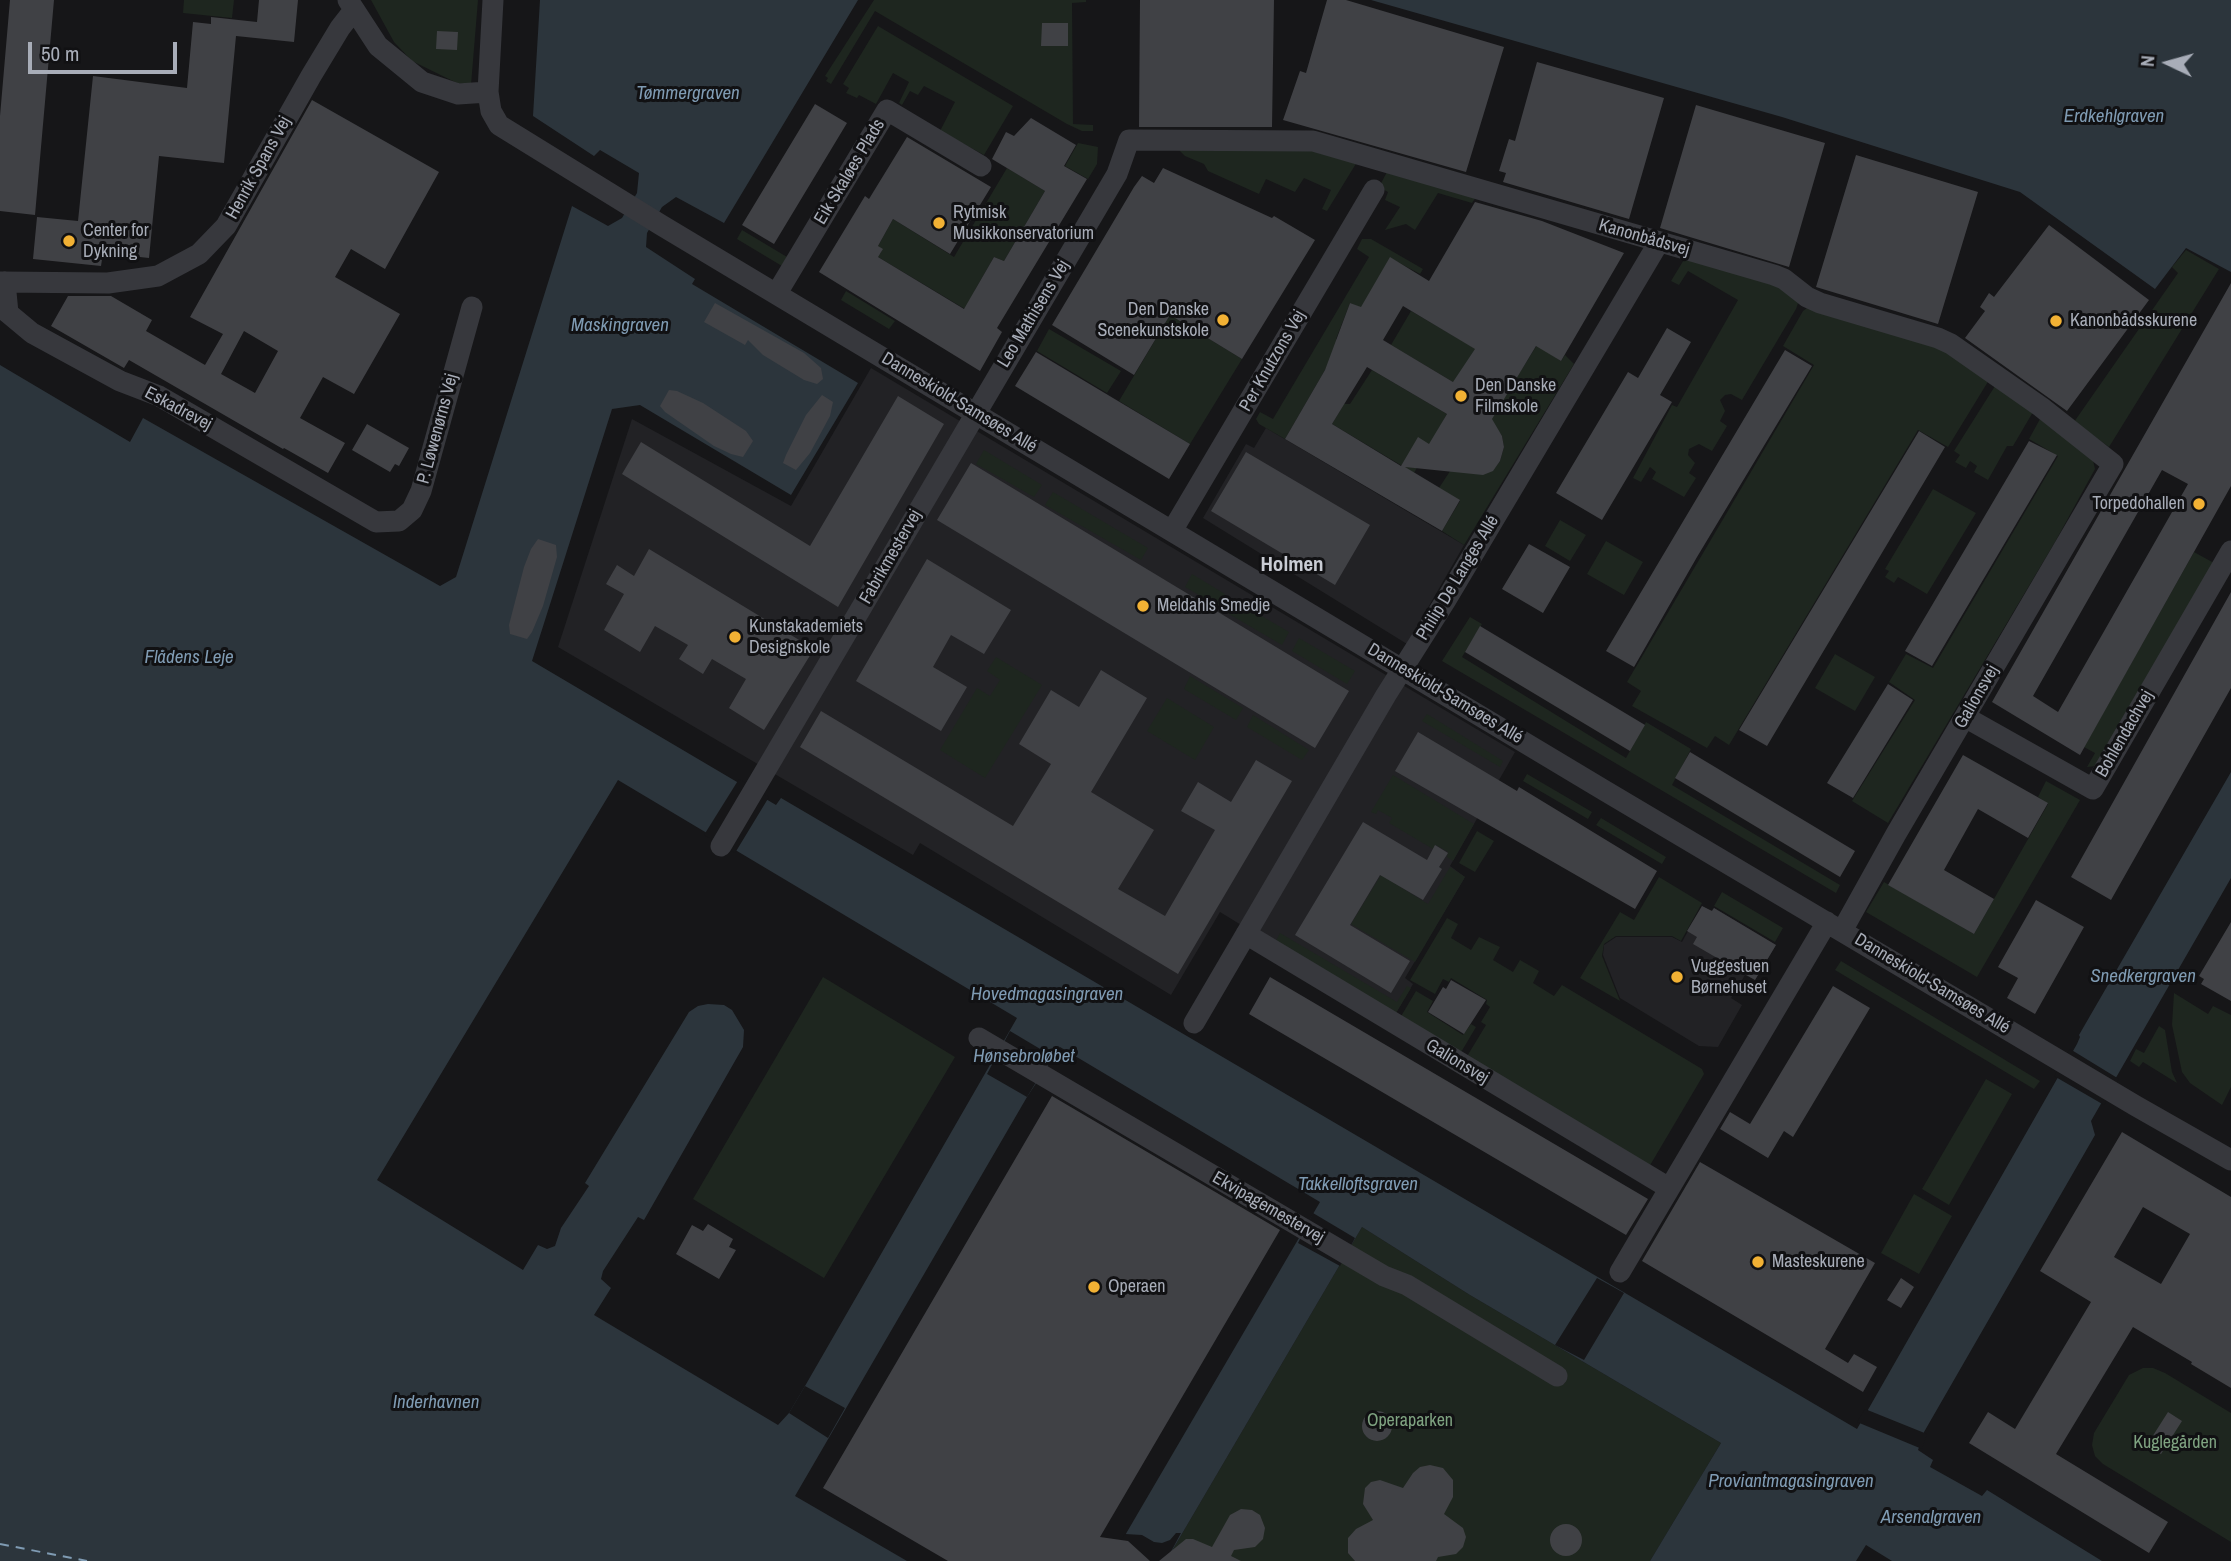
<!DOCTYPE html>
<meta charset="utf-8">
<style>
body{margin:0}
#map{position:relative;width:2231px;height:1561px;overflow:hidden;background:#161618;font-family:"Archivo Narrow",sans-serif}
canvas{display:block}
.north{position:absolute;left:2133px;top:28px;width:70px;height:70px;-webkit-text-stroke:5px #111113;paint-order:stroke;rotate:275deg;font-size:19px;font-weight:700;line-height:28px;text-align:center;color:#a8adb8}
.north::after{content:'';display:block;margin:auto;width:24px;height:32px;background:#a8adb8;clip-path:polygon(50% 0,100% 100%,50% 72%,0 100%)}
.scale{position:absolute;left:28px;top:42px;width:149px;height:32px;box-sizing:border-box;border:4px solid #a8adb8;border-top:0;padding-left:9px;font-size:21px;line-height:24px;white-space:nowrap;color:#a8adb8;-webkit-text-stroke:5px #111113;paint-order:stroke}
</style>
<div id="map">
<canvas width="2231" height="1561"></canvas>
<div class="north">N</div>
<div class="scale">50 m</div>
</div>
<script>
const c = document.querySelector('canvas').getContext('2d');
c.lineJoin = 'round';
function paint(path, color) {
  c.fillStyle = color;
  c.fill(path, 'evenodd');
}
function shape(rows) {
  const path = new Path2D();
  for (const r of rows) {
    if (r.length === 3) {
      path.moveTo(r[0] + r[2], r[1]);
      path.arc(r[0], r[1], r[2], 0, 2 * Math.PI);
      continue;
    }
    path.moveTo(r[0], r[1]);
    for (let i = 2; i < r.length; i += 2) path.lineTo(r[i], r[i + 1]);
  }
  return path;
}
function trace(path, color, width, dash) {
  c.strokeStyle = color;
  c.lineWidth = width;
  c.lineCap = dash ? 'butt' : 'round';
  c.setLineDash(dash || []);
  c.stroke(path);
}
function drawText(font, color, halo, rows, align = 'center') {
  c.font = font + ' "Archivo Narrow",sans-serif';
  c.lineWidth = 6;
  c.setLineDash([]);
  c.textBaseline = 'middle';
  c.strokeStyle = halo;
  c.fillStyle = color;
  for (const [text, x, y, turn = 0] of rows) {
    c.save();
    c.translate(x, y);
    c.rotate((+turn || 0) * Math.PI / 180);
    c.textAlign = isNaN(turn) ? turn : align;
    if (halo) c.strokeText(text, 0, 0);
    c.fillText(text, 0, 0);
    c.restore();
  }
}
const built = shape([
 [871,368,1515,752,1450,866,1465,877,1405,978,1413,984,1393,1018,1220,912,1171,995,920,843,913,855,558,647,632,419,791,506],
 [1266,428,1464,545,1407,644,1203,518,1246,444,1254,448],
 [1702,906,1711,911,1714,908,1776,945,1755,980,1745,975,1731,998,1742,1005,1718,1047,1699,1046,1620,998,1603,955,1604,945,1616,937,1672,937,1682,942]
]);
const green = shape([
 [184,0,234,0,232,18,183,13],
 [371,0,478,0,471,85,457,83,412,61,394,42],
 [874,0,1086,0,1086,2,1072,3,1073,124,1093,125,1093,131,1082,131,1067,124,875,11,831,84,826,81,828,78,825,76],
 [878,26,1013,106,984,155,940,131,955,102,924,86,918,95,910,91,902,105,899,103,909,82,893,73,876,104,859,95,857,98,846,93,849,88,843,84],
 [1078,143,1098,147,1097,164,1088,179,1065,166],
 [1176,147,1310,148,1357,162,1327,211,1322,209,1331,190,1304,178,1295,192,1266,179,1259,194,1208,171,1204,164,1185,156],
 [1007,168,1045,191,1004,261,994,257,975,290,970,312,873,254,880,254,882,250,878,246,893,219,954,257],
 [1387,172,1476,197,1472,203,1438,193,1415,230,1406,224,1385,230,1400,207,1385,200,1388,192,1379,187],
 [742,230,787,257,782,266,737,239],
 [1362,239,1371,239,1423,269,1420,274,1390,258,1393,322,1350,303,1336,339,1372,359,1332,358,1285,439,1259,424,1256,419,1260,412,1273,419,1369,257,1357,249],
 [2186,250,2219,269,2109,447,2074,422,2178,273,2172,267],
 [1685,258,1771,281,1799,300,1796,309,1742,400,1731,394,1725,395,1720,400,1725,411,1720,421,1727,426,1712,451,1699,444,1689,449,1688,455,1695,463,1689,473,1696,478,1684,497,1652,479,1656,472,1650,467,1641,482,1633,478,1672,405,1677,407,1738,300,1688,271,1679,285,1671,281],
 [846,291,895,321,889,329,841,300],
 [1810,306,1936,345,1989,380,1948,447,1918,430,1729,745,1715,736,1707,748,1632,706,1641,691,1627,682,1814,365,1783,346,1803,311],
 [1411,311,1483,353,1463,388,1391,345],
 [1170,315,1242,359,1190,444,1119,401],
 [1049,329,1121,371,1107,393,1037,351],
 [1537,345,1561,361,1565,355,1574,364,1464,545,1442,531,1460,501,1439,488,1454,465,1493,470,1500,461,1504,447,1502,436,1490,420],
 [1372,370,1447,414,1414,473,1332,424,1344,404,1350,404],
 [1995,386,2033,412,2013,446,2007,446,1988,480,1974,472,1977,466,1970,461,1966,468,1955,462,1960,455,1954,451],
 [2040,419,2092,456,2095,469,2055,542,1888,823,1852,801,1915,700,1889,682,1906,654,1933,668,2058,456,2029,439],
 [984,450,1042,485,1034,497,976,464],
 [1933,489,1976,513,1927,594,1898,577,1894,583,1885,577,1889,571,1885,569],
 [1053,492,1148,548,1141,560,1045,505],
 [1560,520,1586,535,1570,561,1545,546],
 [1606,541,1643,562,1624,595,1587,574],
 [2194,552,2214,563,2096,766,2087,767,2095,753,2084,747],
 [1192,574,1225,594,1218,606,1185,587],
 [1236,601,1289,632,1282,645,1229,614],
 [1470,617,1482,624,1462,657,1626,758,1646,722,1691,749,1672,785,1840,885,1836,893,1442,661],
 [1299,638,1355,671,1347,684,1292,651],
 [1835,654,1875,677,1855,711,1815,688],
 [996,657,1042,685,985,778,940,750,977,688,990,696,1000,680,987,671],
 [1190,676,1243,708,1236,720,1184,689],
 [1167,698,1214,727,1195,760,1147,731],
 [1427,714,1503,761,1500,767,1422,721],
 [1253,715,1309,750,1302,760,1247,727],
 [1527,774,1592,812,1588,819,1523,781],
 [1393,775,1474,824,1453,861,1447,857,1448,852,1436,845,1433,849,1389,823,1392,818,1378,810,1376,814,1371,812],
 [2046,781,2080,800,1977,977,1866,912,1884,882,1974,934,2048,804,2038,797],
 [1601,818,1666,857,1662,864,1596,825],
 [1477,831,1494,841,1475,872,1459,863],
 [1450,867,1465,877,1415,962,1351,924,1381,875,1428,904],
 [1659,877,1702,903,1681,941,1672,936,1616,936,1604,944,1602,956,1620,1001,1580,978,1620,912,1634,920],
 [1722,892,1783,928,1775,942,1714,906],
 [1447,918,1458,924,1451,938,1471,950,1479,937,1500,947,1493,960,1513,972,1520,960,1539,971,1533,983,1554,996,1562,985,1702,1069,1704,1074,1649,1167,1466,1058,1486,1025,1481,1022,1490,1007,1486,1004,1487,1000,1451,978,1449,982,1443,979,1435,994,1410,980],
 [1280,933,1397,1002,1407,986,1411,988,1393,1018,1276,941],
 [1841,961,2040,1081,2034,1089,1835,970],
 [823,977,955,1057,824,1278,693,1199],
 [1416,991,1433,1001,1427,1012,1463,1035,1471,1024,1476,1027,1460,1054,1400,1018],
 [2174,993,2208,1014,2213,1006,2231,1015,2231,1087,2222,1105,2190,1083,2182,1072,2172,1025],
 [2159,1026,2165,1030,2172,1072,2177,1083,2143,1062,2139,1067,2130,1061,2136,1049,2144,1053],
 [1986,1079,2012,1094,1949,1205,1922,1189],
 [1914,1194,1952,1216,1919,1274,1881,1253],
 [1362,1227,1470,1295,1721,1443,1650,1561,1166,1561],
 [2143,1368,2153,1368,2165,1373,2231,1413,2231,1542,2103,1464,2095,1456,2092,1445,2094,1433,2129,1375]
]);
const water = shape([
 [540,0,858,0,724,223,676,197,662,207,647,233,646,247,695,279,692,284,858,383,791,495,640,405,612,409,532,661,776,805,781,798,1857,1429,2077,1044,2080,1037,2079,1035,2231,772,2231,878,2091,1121,2095,1135,1924,1432,1918,1450,1933,1460,1930,1467,1982,1496,1987,1490,2102,1561,1892,1561,1866,1545,1856,1561,1650,1561,1721,1443,1470,1295,1362,1227,1166,1561,1110,1561,1320,1202,1060,1047,1027,1097,795,1496,907,1561,0,1561,0,365,130,442,143,418,440,586,456,577,572,206,608,226,622,218,637,193,639,173,600,150,594,156,533,116],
 [618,780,1017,1018,805,1386,789,1413,778,1425,594,1315,611,1288,601,1279,603,1271,638,1217,644,1220,743,1047,744,1030,732,1010,724,1005,708,1004,698,1006,689,1012,585,1183,589,1186,561,1228,555,1246,547,1249,538,1245,523,1270,377,1180],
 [1371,0,2231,0,2231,272,2186,248,2155,289,2020,192,1782,117]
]);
const pier = shape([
 [739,779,769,797,735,853,704,835],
 [1010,1031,1052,1056,1027,1097,987,1074],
 [2070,1049,2119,1079,2104,1105,2054,1076],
 [1313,1213,1355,1238,1340,1266,1298,1243],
 [1597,1278,1624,1293,1584,1360,1555,1345],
 [805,1386,845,1408,828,1438,789,1413],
 [1865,1409,1927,1434,1922,1449,1857,1422],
 [1176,1533,1181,1533,1166,1561,1110,1561,1125,1534,1142,1535,1154,1542,1162,1543,1170,1540]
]);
const ferry = shape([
 [0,1544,87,1561]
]);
const building = shape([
 [10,0,54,0,35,215,0,211,0,116],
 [259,0,298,0,294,42,236,36,224,163,159,156,149,258,103,253,101,266,33,259,37,217,78,221,93,76,187,88,193,22,211,24,211,17,257,22],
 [1140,0,1274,0,1272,127,1139,127],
 [1327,0,1346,0,1504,47,1466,172,1283,120,1300,71,1306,73],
 [1042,23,1068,23,1068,46,1041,46],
 [437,31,458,32,457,50,436,49],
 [1537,62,1664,98,1629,219,1503,182,1506,173,1499,171,1509,139,1515,141],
 [312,100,439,172,385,269,351,249,335,277,400,314,354,394,323,377,300,418,345,443,328,473,284,448,283,449,129,360,124,368,51,326,68,296,111,296,152,320,146,331,205,365,223,334,190,317],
 [244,331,278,351,255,393,221,374],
 [815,104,847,123,774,244,742,225],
 [1696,105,1825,143,1789,267,1660,228],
 [1031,118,1076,145,1064,166,1087,179,997,328,1002,332,980,371,819,272,865,196,869,199,907,137,991,187,950,254,893,219,878,246,883,249,878,257,964,309,994,257,1004,261,1045,191,992,159,1006,132,1014,136],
 [1856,155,1978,192,1938,324,1816,287],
 [1163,168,1272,218,1274,216,1315,240,1242,359,1170,315,1134,375,1052,325,1134,187,1142,176,1154,183],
 [1475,202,1542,221,1624,253,1561,361,1536,346,1492,419,1502,436,1504,447,1500,461,1493,471,1483,475,1405,467,1460,500,1442,531,1285,439,1325,370,1350,303,1361,307,1390,257,1429,281],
 [1403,306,1475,349,1453,382,1383,340],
 [1367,367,1447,414,1429,444,1418,437,1401,466,1332,424],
 [2049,225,2149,300,2067,411,1965,338,1985,311,1980,307,1989,293,1994,297],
 [2231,283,2231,486,2080,755,1992,702],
 [2162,470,2188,484,2058,712,2033,696],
 [715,303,804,353,821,368,823,379,817,384,804,380,763,355,748,340,745,345,704,322],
 [1667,328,1691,342,1660,395,1672,402,1602,520,1556,493,1628,372,1638,378],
 [1785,350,1812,366,1697,557,1634,667,1606,651],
 [1036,352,1190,444,1169,479,1015,386],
 [669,390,677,391,703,403,746,431,753,441,743,457,731,454,714,446,665,412,660,406],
 [822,395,833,402,830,416,810,453,796,470,783,463,786,455,806,415],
 [898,396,944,424,838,607,622,474,641,442,810,546],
 [367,424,409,448,399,466,395,464,390,472,352,450],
 [1919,431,1945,447,1767,746,1739,730],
 [2029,441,2057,455,1932,666,1905,651],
 [1246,452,1370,525,1335,585,1211,511],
 [971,463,1349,691,1315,748,937,520],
 [538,539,556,545,557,557,543,606,532,632,527,639,510,634,509,625,524,567,531,549],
 [1529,544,1570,567,1543,613,1502,589],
 [649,549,814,649,764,730,729,708,746,679,712,659,703,674,679,659,688,645,655,626,640,652,604,630,624,594,606,584,617,565,634,576],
 [927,559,1011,610,984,654,951,635,933,667,967,687,941,731,856,681],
 [2231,592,2231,688,2111,900,2071,877],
 [1480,626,1645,725,1630,751,1465,652],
 [1101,670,1147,698,1091,792,1154,830,1118,889,1165,916,1215,830,1181,811,1198,782,1231,802,1256,760,1292,781,1178,974,800,747,821,711,1013,826,1051,764,1019,744,1051,690,1079,707],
 [1888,684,1913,700,1853,798,1827,783],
 [1418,732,1517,791,1519,787,1657,871,1635,909,1395,771],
 [1690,752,1855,851,1840,877,1675,778],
 [1963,755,2048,803,2028,838,1978,809,1944,870,1994,899,1974,934,1888,885],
 [1363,822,1427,860,1435,845,1448,853,1439,867,1442,869,1423,900,1380,875,1350,925,1410,961,1391,993,1295,935],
 [2036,900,2084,927,2035,1014,2007,998,2018,978,1998,967],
 [1702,906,1712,911,1714,908,1776,945,1755,980,1693,944,1697,937,1687,931],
 [2231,922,2231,1001,2201,984,2204,979,2199,976],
 [1270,977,1648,1199,1626,1235,1249,1014],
 [1451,980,1486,1000,1464,1034,1428,1012,1443,987,1446,989],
 [1833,986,1870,1008,1793,1137,1784,1131,1768,1158,1720,1129,1730,1112,1750,1124],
 [1052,1096,1280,1230,1100,1537,1128,1541,1150,1561,948,1561,823,1488],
 [2122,1132,2231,1197,2231,1388,2191,1364,2192,1362,2133,1327,2056,1454,2168,1522,2149,1553,1969,1443,1988,1412,2015,1429,2091,1302,2040,1271],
 [2143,1207,2190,1234,2161,1284,2114,1257],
 [1700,1162,1875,1263,1825,1349,1848,1363,1854,1354,1877,1367,1863,1392,1642,1261],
 [708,1224,733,1239,729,1247,736,1250,719,1279,676,1254,692,1225,703,1231],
 [1901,1278,1914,1287,1901,1308,1887,1300],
 [1377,1426,15],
 [2168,1412,2182,1421,2161,1454,2147,1445],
 [1430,1465,1443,1468,1453,1480,1453,1497,1444,1514,1463,1528,1466,1537,1463,1547,1456,1554,1438,1557,1436,1561,1355,1561,1348,1553,1348,1538,1356,1529,1373,1520,1363,1504,1365,1488,1371,1482,1380,1480,1403,1488,1413,1473,1420,1467],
 [1241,1509,1252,1510,1260,1515,1265,1528,1263,1539,1255,1547,1234,1550,1231,1556,1241,1561,1159,1561,1186,1539,1193,1539,1212,1547,1230,1515],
 [1566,1540,16]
]);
const minor = shape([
 [348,0,378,46,422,82,458,94,488,92],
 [493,0,488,92,491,111,499,125,661,225,1607,792,2136,1106,2231,1160],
 [0,282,108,283,158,276,199,254,226,226,311,76,340,28,354,10],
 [5,282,8,313,32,333,120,381,159,396,376,522,399,521,412,510,421,491,472,307],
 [777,293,887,110,981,166],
 [1172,531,1374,190],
 [1965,717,2093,789,2231,551],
 [721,846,1117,174,1129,140,1313,141,1774,275,1784,279,1807,297,1820,303,1938,338,1951,344,2041,407,2113,464,1896,834,1842,931],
 [1246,934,1669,1188],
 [1194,1023,1386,695,1446,600,1659,242],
 [979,1038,1384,1276,1407,1285,1557,1376],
 [1620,1272,1827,922]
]);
const markers = [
 [939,223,7,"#f2b134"],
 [69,241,7,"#f2b134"],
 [1223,320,7,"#f2b134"],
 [2056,321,7,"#f2b134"],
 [1461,396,7,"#f2b134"],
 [2199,504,7,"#f2b134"],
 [1143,606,7,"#f2b134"],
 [735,637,7,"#f2b134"],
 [1677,977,7,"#f2b134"],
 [1758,1262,7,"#f2b134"],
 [1094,1287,7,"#f2b134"]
];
const streetNames = [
 ["Henrik Spans Vej",259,168,-61],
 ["Eik Skaløes Plads",850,172,-59],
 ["Kanonbådsvej",1644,238,16],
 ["Leo Mathisens Vej",1034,314,-59],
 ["Per Knutzons Vej",1273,361,-60],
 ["Danneskiold-Samsøes Allé",959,403,31],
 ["Eskadrevej",178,409,28],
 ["P. Løwenørns Vej",438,429,-75],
 ["Fabrikmestervej",891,557,-60],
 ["Philip De Langes Allé",1458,578,-59],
 ["Danneskiold-Samsøes Allé",1445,694,31],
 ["Galionsvej",1977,697,-60],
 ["Bohlendachvej",2125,734,-60],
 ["Danneskiold-Samsøes Allé",1932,984,31],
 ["Galionsvej",1457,1062,31],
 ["Ekvipagemestervej",1268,1208,30]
];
const poiNames = [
 ["Rytmisk",953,213],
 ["Musikkonservatorium",953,234],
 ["Center for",83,231],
 ["Dykning",83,252],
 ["Den Danske",1209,310,"right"],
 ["Scenekunstskole",1209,331,"right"],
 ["Kanonbådsskurene",2070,321],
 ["Den Danske",1475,386],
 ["Filmskole",1475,407],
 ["Torpedohallen",2185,504,"right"],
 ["Meldahls Smedje",1157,606],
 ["Kunstakademiets",749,627],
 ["Designskole",749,648],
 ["Vuggestuen",1691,967],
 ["Børnehuset",1691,988],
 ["Masteskurene",1772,1262],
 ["Operaen",1108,1287]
];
const parkNames = [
 ["Operaparken",1410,1421],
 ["Kuglegården",2175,1443]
];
const waterNames = [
 ["Tømmergraven",688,94],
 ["Erdkehlgraven",2114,117],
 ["Maskingraven",620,326],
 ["Flådens Leje",189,658],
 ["Snedkergraven",2143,977],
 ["Hovedmagasingraven",1047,995],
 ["Hønsebroløbet",1024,1057],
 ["Takkelloftsgraven",1358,1185],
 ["Inderhavnen",436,1403],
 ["Proviantmagasingraven",1791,1482],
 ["Arsenalgraven",1931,1518]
];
const quarterNames = [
 ["Holmen",1292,565]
];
paint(built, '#222225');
paint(green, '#1e261f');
paint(water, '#2c353c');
paint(pier, '#161618');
trace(ferry, '#7f9bb3', 2, [9, 7]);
paint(building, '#404145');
trace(minor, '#37383d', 21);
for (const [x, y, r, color] of markers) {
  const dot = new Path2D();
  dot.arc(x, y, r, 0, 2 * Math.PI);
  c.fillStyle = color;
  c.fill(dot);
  trace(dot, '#111113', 2.5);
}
drawText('18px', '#a8adb8', '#111113', streetNames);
drawText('18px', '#a8adb8', '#111113', poiNames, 'left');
drawText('18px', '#7fa381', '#111113', parkNames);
drawText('italic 19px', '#7f9bb3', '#111113', waterNames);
drawText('bold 21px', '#c9ccd4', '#111113', quarterNames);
</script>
